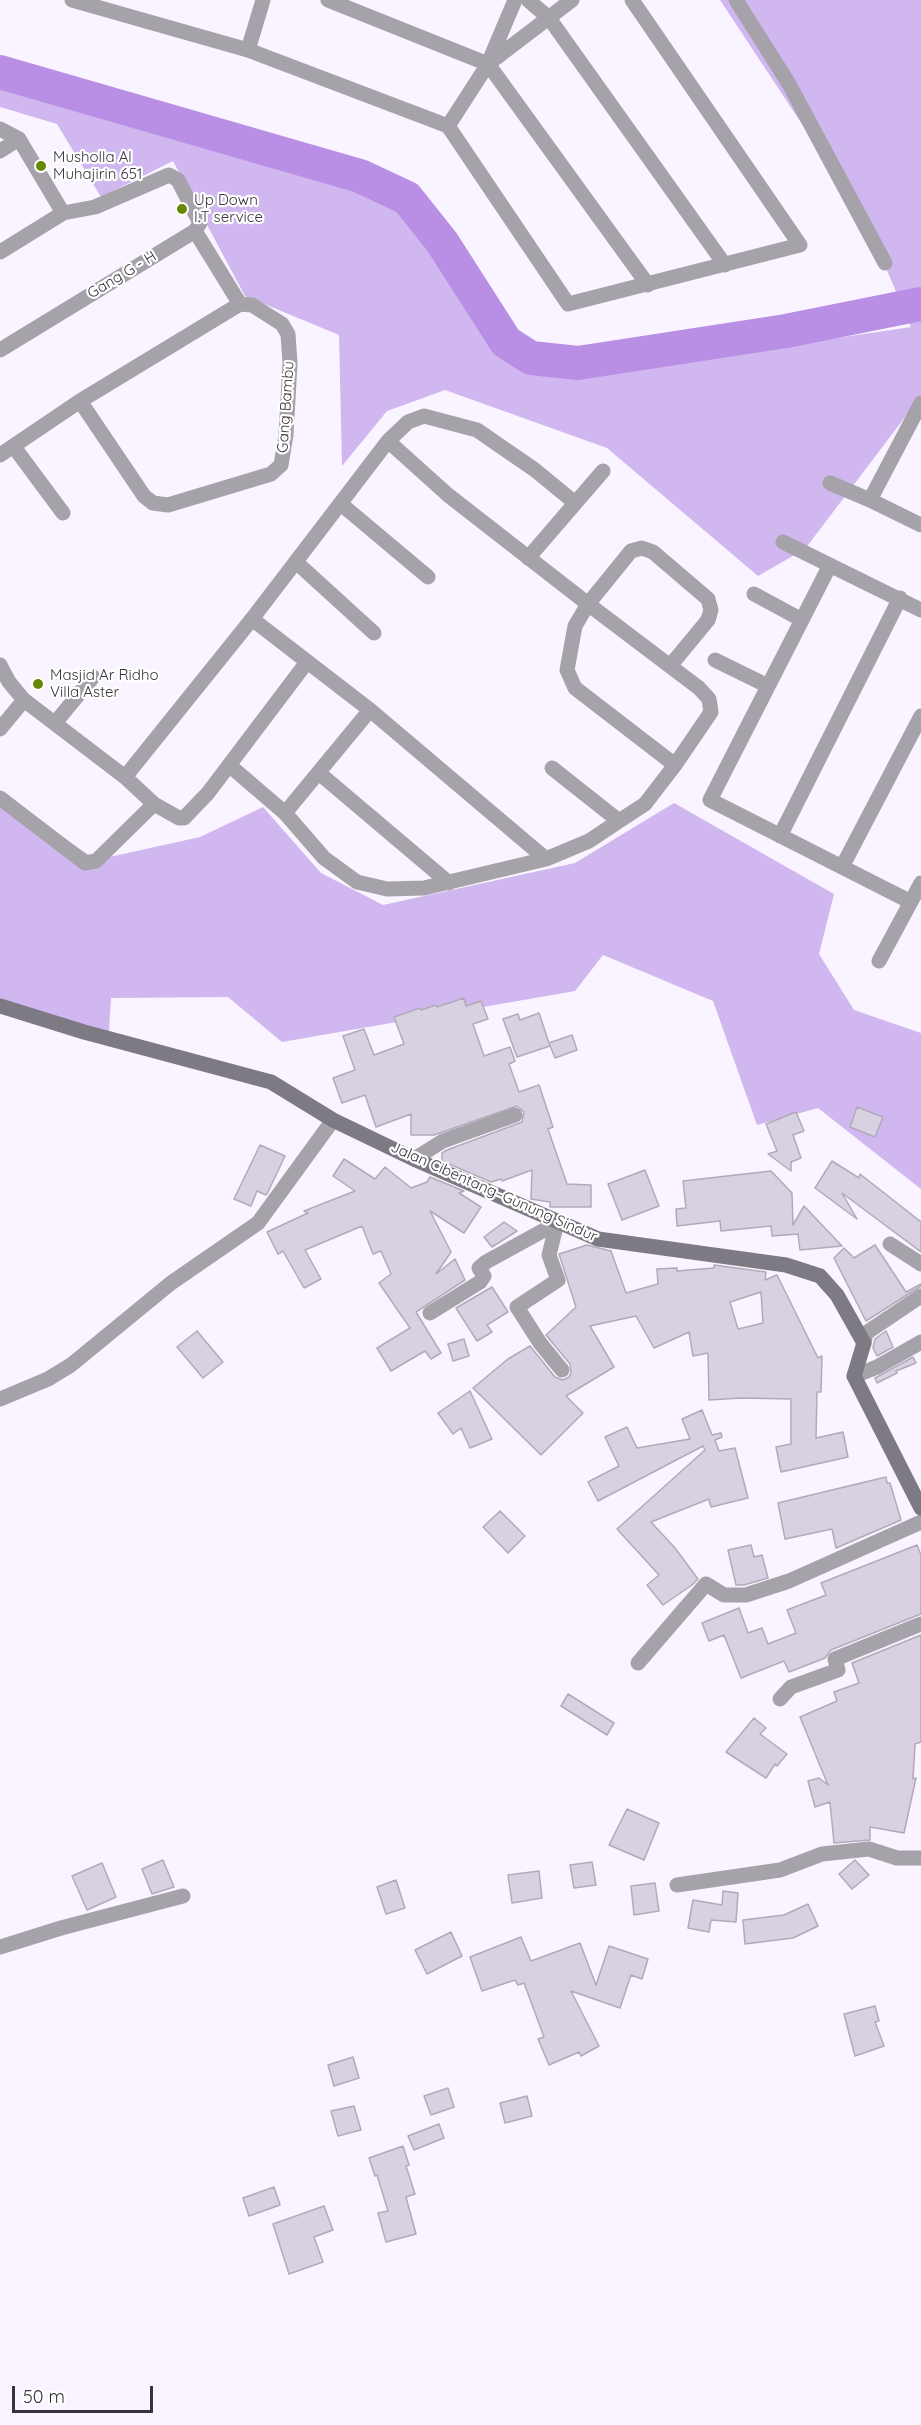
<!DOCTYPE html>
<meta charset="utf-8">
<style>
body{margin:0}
#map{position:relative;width:921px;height:2425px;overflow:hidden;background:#f9f4ff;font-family:Quicksand,sans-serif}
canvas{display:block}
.scale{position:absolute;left:12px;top:2386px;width:141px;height:27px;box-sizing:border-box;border:3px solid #37343b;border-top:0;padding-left:8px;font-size:18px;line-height:21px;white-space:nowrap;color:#37343b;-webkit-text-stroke:4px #fff;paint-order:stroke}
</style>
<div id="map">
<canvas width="921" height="2425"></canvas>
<div class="scale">50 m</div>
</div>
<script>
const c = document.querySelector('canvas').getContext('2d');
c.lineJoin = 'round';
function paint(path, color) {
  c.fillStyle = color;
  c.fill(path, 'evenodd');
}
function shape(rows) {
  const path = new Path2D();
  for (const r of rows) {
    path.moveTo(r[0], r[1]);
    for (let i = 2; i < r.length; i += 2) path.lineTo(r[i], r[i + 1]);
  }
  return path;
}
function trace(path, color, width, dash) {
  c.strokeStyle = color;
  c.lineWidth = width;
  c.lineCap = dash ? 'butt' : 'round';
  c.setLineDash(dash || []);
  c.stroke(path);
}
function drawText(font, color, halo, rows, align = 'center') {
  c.font = font + ' Quicksand,sans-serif';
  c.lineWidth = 4.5;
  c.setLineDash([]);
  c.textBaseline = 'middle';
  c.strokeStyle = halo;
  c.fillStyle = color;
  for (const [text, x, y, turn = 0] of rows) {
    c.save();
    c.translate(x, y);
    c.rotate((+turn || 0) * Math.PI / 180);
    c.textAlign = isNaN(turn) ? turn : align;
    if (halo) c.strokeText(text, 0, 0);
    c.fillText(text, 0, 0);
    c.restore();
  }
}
const green = shape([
 [720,0,921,0,921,396,805,549,758,576,607,448,445,390,387,411,342,466,339,335,245,296,173,161,101,197,57,124,0,107,0,77,358,191,405,214,493,350,568,378,911,327,866,221],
 [0,794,96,860,200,837,263,807,321,873,383,905,575,863,674,803,834,894,819,954,854,1010,921,1033,921,1189,818,1108,757,1125,713,1001,603,955,575,991,282,1042,228,997,111,998,109,1032,0,1000]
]);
const river = shape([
 [0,72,360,176,407,198,442,242,506,342,531,358,578,363,786,331,921,304]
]);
const building = shape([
 [464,998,466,1006,481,1001,488,1019,473,1024,484,1056,510,1047,515,1061,509,1064,519,1092,539,1085,553,1127,548,1129,567,1184,591,1185,591,1207,550,1207,550,1202,531,1199,532,1170,502,1181,501,1179,491,1182,442,1161,442,1153,447,1150,522,1122,524,1112,517,1106,434,1135,411,1135,411,1114,376,1127,365,1095,342,1103,333,1078,355,1070,343,1036,364,1029,374,1055,404,1044,394,1017,420,1008,421,1010,436,1005,437,1007,464,998],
 [539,1013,550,1046,517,1057,503,1019,518,1014,520,1020,539,1013],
 [572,1035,577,1050,555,1058,549,1043,572,1035],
 [857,1107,883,1117,875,1137,850,1127,857,1107],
 [796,1112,804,1131,793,1135,801,1158,791,1162,791,1171,768,1154,777,1151,766,1124,796,1112],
 [260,1145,285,1156,268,1192,266,1195,257,1191,251,1206,234,1199,260,1145],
 [344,1159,375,1179,385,1167,411,1188,427,1182,430,1177,464,1191,459,1193,481,1207,464,1233,430,1211,451,1252,436,1274,455,1259,465,1280,416,1312,441,1353,431,1359,425,1351,391,1371,377,1348,410,1328,379,1283,391,1274,381,1251,373,1254,362,1226,305,1250,321,1279,304,1288,283,1251,278,1254,267,1232,308,1213,304,1211,355,1191,333,1176,344,1159],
 [832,1161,859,1178,860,1174,921,1222,921,1252,842,1193,857,1219,815,1188,832,1161],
 [645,1170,659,1206,622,1220,608,1184,645,1170],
 [771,1171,792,1193,793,1225,804,1206,842,1246,800,1250,798,1234,772,1236,771,1226,721,1231,720,1221,677,1226,676,1209,686,1208,683,1181,771,1171],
 [504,1222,517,1231,492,1247,484,1237,504,1222],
 [587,1245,611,1251,626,1293,658,1284,657,1269,677,1268,677,1271,714,1268,714,1265,766,1272,765,1280,777,1275,818,1358,822,1356,821,1392,817,1392,816,1438,843,1432,848,1457,781,1472,776,1447,791,1444,791,1399,741,1398,709,1400,708,1353,693,1356,689,1332,654,1348,636,1316,590,1326,614,1367,566,1396,583,1413,541,1455,473,1388,508,1359,530,1346,555,1377,563,1380,569,1377,571,1373,570,1364,546,1335,576,1307,559,1254,587,1245],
 [761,1292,763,1323,738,1329,730,1302,761,1292],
 [875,1245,906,1292,921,1284,921,1286,866,1321,834,1258,844,1248,854,1258,875,1245],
 [492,1287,508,1312,487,1325,492,1332,477,1341,456,1308,492,1287],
 [197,1331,223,1362,203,1378,177,1347,197,1331],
 [886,1331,893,1347,877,1356,873,1348,875,1339,886,1331],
 [464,1339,469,1356,453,1361,448,1344,464,1339],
 [913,1357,916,1363,896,1371,897,1373,877,1383,875,1378,913,1357],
 [470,1391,492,1439,470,1448,461,1428,453,1434,438,1413,470,1391],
 [702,1410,712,1435,721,1433,722,1437,715,1440,719,1451,735,1448,748,1498,711,1507,709,1499,651,1522,675,1548,698,1579,692,1585,663,1605,647,1585,659,1575,617,1529,705,1450,703,1446,598,1501,588,1482,619,1466,605,1437,627,1427,637,1448,690,1439,682,1419,702,1410],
 [886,1477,887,1483,890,1483,901,1520,836,1548,832,1529,785,1539,778,1503,886,1477],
 [500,1511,525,1536,508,1553,483,1527,500,1511],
 [751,1545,754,1557,762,1555,768,1578,744,1585,736,1585,728,1550,751,1545],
 [917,1545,921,1555,921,1614,831,1650,825,1658,789,1672,784,1661,741,1678,724,1635,709,1641,702,1623,739,1608,748,1633,762,1628,768,1644,796,1633,787,1610,826,1595,821,1583,917,1545],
 [921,1635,921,1742,915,1744,913,1779,916,1778,904,1833,870,1827,870,1840,834,1843,830,1802,815,1807,808,1781,819,1778,828,1785,800,1717,837,1701,834,1692,859,1683,852,1663,921,1635],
 [568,1694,614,1723,607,1735,561,1706,568,1694],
 [754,1718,766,1728,760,1734,787,1754,777,1766,775,1764,766,1778,726,1752,754,1718],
 [627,1809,659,1823,644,1860,609,1845,627,1809],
 [163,1860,174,1887,152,1894,142,1869,163,1860],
 [855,1860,869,1875,852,1889,839,1874,855,1860],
 [592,1862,596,1885,574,1888,570,1865,592,1862],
 [102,1863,116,1897,87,1910,72,1876,102,1863],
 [539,1871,542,1898,512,1903,508,1875,539,1871],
 [396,1880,405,1908,386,1914,377,1887,396,1880],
 [655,1883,659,1911,634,1915,631,1886,655,1883],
 [723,1891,738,1893,736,1922,711,1920,709,1932,688,1928,693,1900,722,1905,723,1891],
 [808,1904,818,1926,793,1938,745,1944,743,1920,784,1915,808,1904],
 [451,1932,462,1956,427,1974,415,1950,451,1932],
 [521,1937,531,1961,580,1943,596,1985,609,1946,648,1959,642,1979,631,1975,620,2008,571,1991,599,2046,581,2056,579,2052,549,2065,538,2039,544,2037,524,1983,518,1985,515,1980,482,1991,470,1957,521,1937],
 [875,2006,879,2021,875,2022,884,2046,855,2056,844,2014,875,2006],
 [353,2057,359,2078,334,2086,328,2065,353,2057],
 [448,2088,454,2107,431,2115,424,2096,448,2088],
 [527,2096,532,2116,505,2123,500,2103,527,2096],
 [354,2106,361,2130,338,2136,331,2111,354,2106],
 [439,2124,444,2138,414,2150,408,2136,439,2124],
 [403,2146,409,2165,406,2166,415,2194,406,2197,416,2234,386,2242,378,2213,388,2211,377,2175,375,2176,369,2158,403,2146],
 [274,2187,280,2205,249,2216,243,2198,274,2187],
 [324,2206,333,2230,314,2237,323,2262,289,2274,273,2224,324,2206]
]);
const street = shape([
 [72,0,248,50,448,126,568,304,800,245,632,0],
 [328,0,488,64,648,285],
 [528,0,549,18,725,265],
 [736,0,789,84,885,263],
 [248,50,263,0],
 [488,64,515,0],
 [448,126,488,64,572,0],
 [0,129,19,139,0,151],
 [19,139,63,213],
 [195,231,240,304],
 [0,252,63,213,95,207,169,175,178,180,200,223,195,231,0,350],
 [388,441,408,422,424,416,477,430,535,470,574,502],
 [14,447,63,513],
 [0,455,80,401,240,304,252,305,282,324,288,334,290,363,286,435,281,465,271,474,168,505,153,503,144,496,80,401],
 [830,483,870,500,921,525],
 [870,500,921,403],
 [341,504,428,577],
 [783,542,921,610],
 [528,558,603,471],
 [296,562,374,633],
 [830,565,710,800,911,902],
 [754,594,802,620],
 [715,660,768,686],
 [0,665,9,682,24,700,125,777,154,804,179,818,184,818,208,793,307,662],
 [670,666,708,620,711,610,708,599,653,552,642,548,631,551,588,604,575,626,567,670,575,688,675,765],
 [370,710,546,859],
 [55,723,93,677],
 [0,729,24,700],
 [229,765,285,813,370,710,252,619],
 [319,773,449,883],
 [125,777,252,619,388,441,448,495,588,604,699,688,709,699,711,712,675,765,645,804,619,821,552,768],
 [0,798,85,863,96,861,154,804],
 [285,813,324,858,357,882,387,889,424,888,546,859,589,841,619,821],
 [780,836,900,598],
 [842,867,921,716],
 [879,961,921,883],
 [414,1159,443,1141,515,1115],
 [890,1244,921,1264],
 [430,1313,480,1282,484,1276,479,1268,486,1262,557,1223,549,1255,558,1280,517,1307,540,1343,562,1370],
 [864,1343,866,1333,921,1296],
 [854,1376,877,1367,921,1342],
 [0,1399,48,1379,71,1365,171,1283,258,1223,333,1120],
 [638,1663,706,1584,724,1595,746,1595,789,1581,921,1522],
 [780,1699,791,1687,838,1670,835,1659,921,1624],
 [677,1885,780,1870,822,1854,869,1849,897,1858,921,1858],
 [0,1947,61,1928,183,1896]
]);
const secondary = shape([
 [0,1006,84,1032,271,1082,333,1120,414,1159,598,1239,786,1265,820,1276,837,1295,864,1343,854,1376,921,1508]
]);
const markers = [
 [41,166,6,"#678804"],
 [182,209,6,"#678804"],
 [38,684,6,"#678804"]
];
const poiNames = [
 ["Musholla Al",53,157],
 ["Muhajirin 651",53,174],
 ["Up Down",194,200],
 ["I.T service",194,217],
 ["Masjid Ar Ridho",50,675],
 ["Villa Aster",50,692]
];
const streetNames = [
 ["Gang G - H",122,275,-31],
 ["Gang Bambu",286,407,-86],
 ["Jalan Cibentang–Gunung Sindur",494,1192,24]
];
paint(green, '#d0b7ef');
trace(river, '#b88fe5', 34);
paint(building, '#d8d1e1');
trace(building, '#b0aaba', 1.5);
trace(street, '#a5a2a9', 15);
trace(secondary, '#7e7a84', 15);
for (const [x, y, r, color] of markers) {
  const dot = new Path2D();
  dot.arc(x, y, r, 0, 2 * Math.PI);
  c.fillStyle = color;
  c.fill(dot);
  trace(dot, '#fff', 2);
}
drawText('15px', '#37343b', '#fff', poiNames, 'left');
drawText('15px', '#37343b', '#fff', streetNames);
</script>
